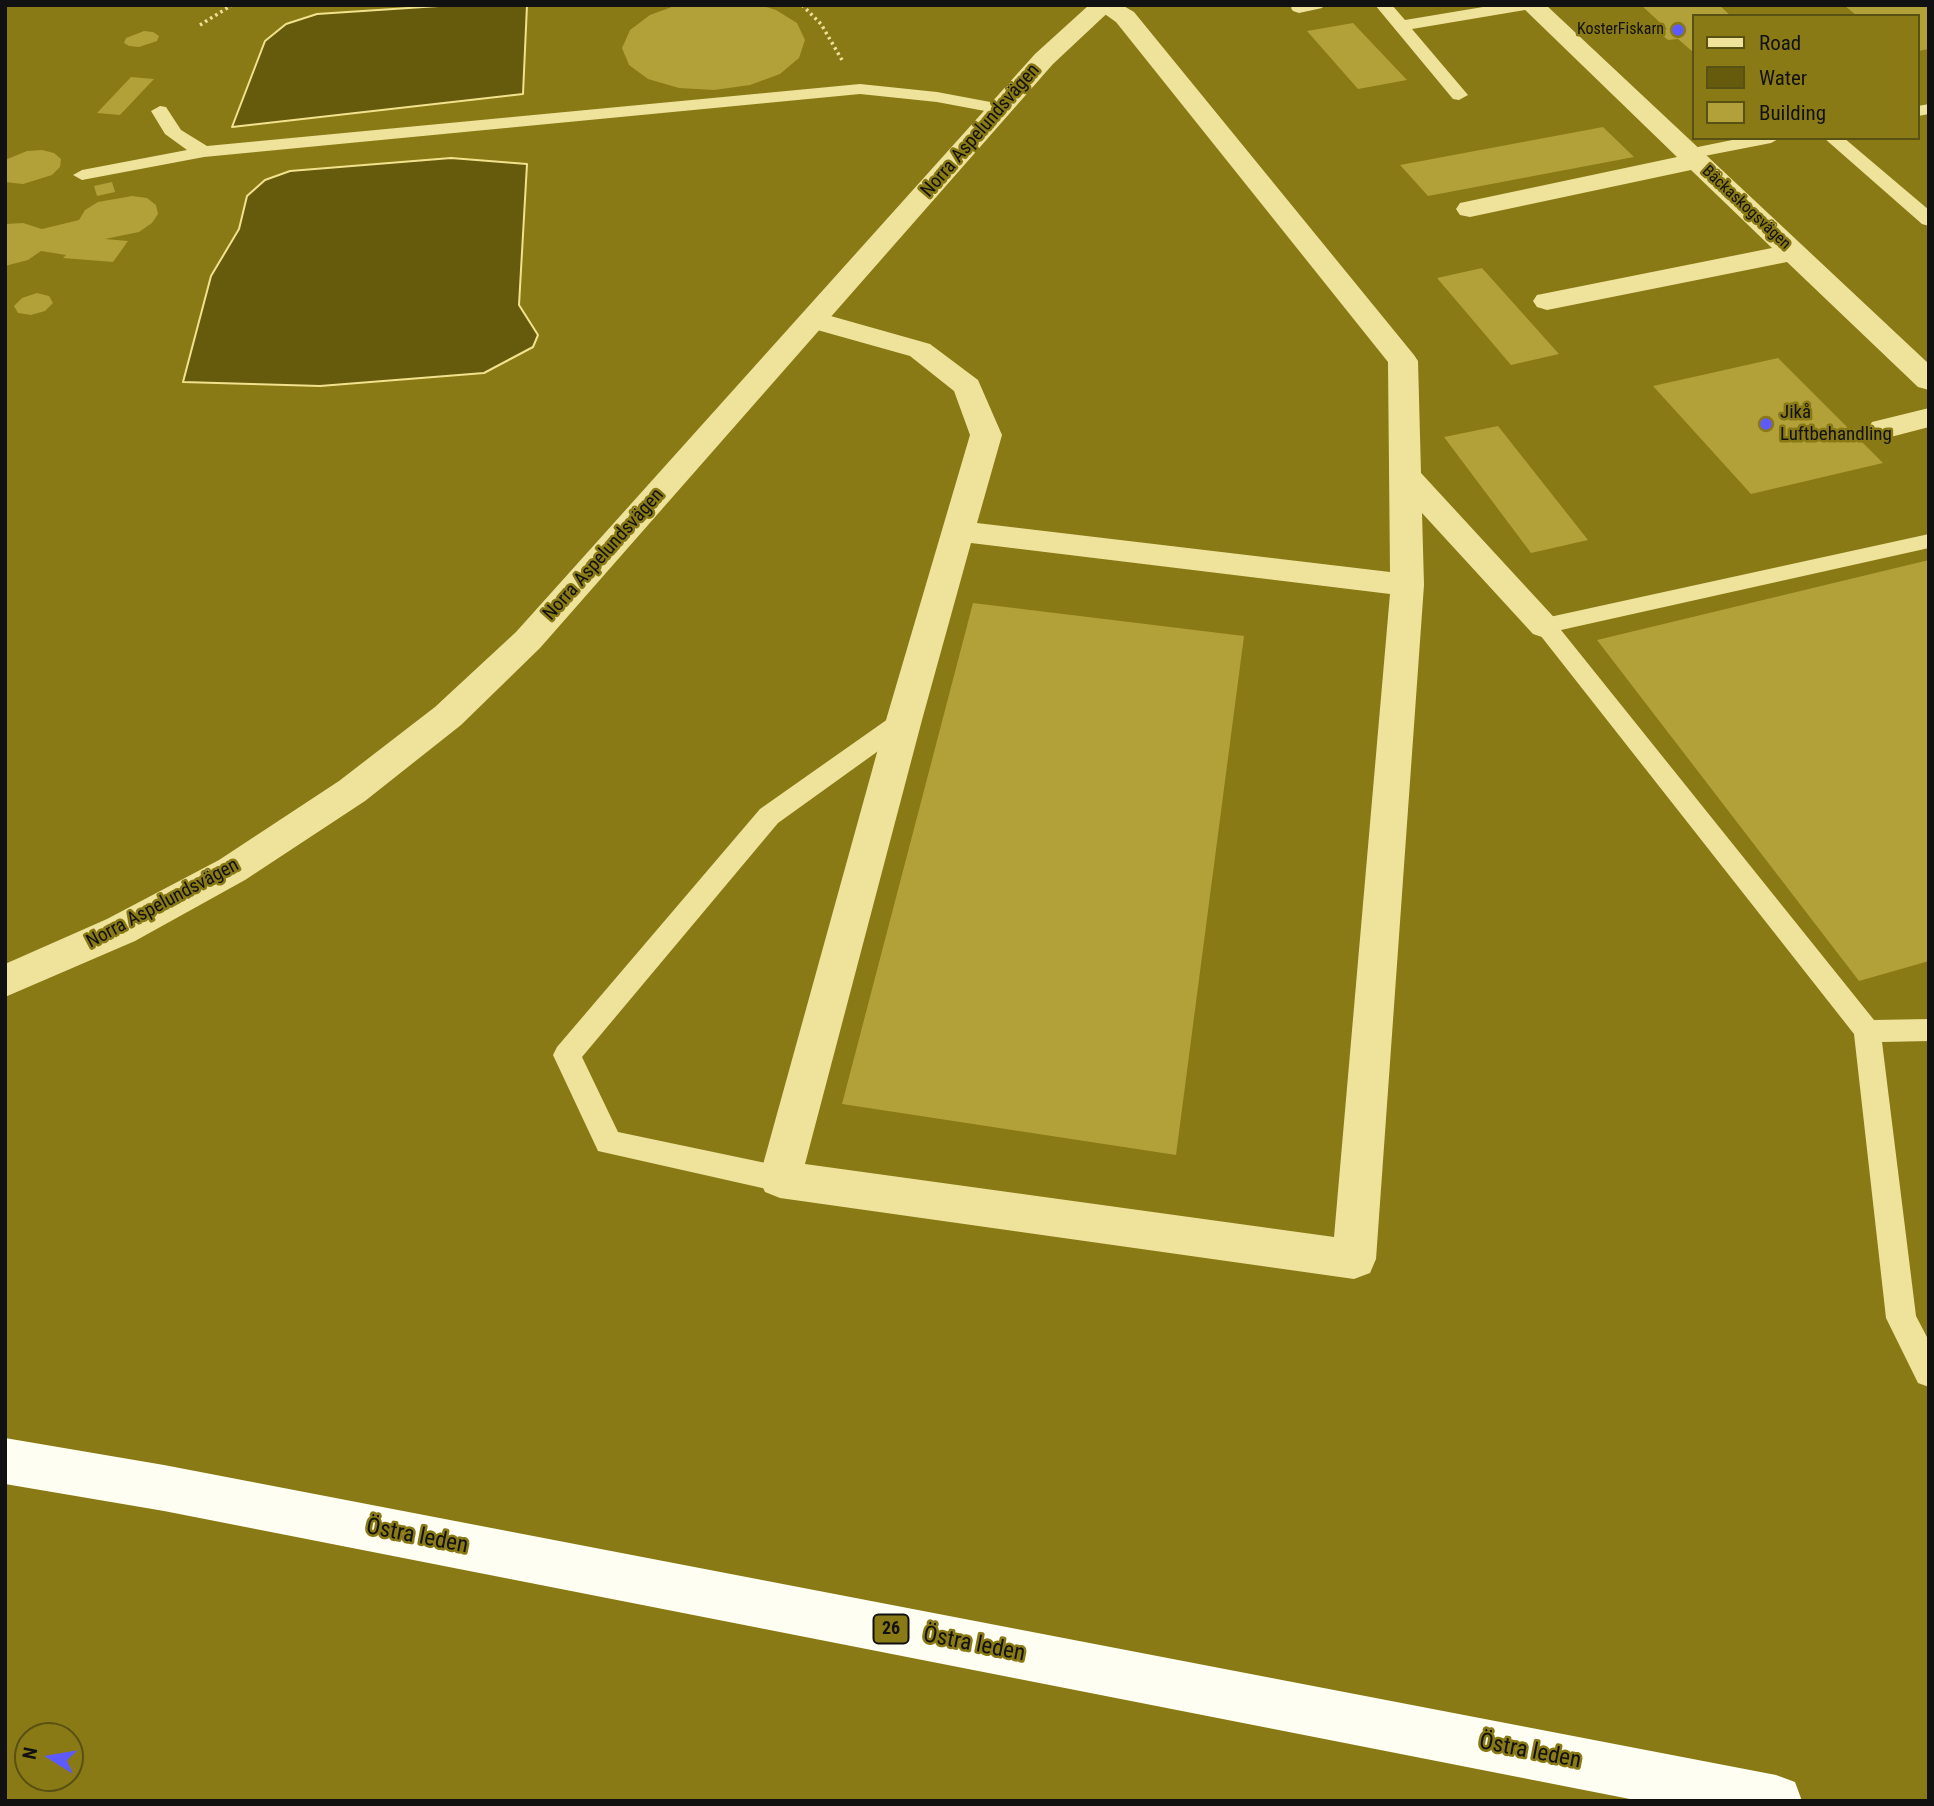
<!DOCTYPE html>
<meta charset="utf-8">
<style>
body{margin:0}
#map{position:relative;width:1934px;height:1806px;overflow:hidden;background:#897a15;font-family:"Roboto Condensed",sans-serif}
canvas{display:block}
.frame{position:absolute;inset:0;border:7px solid #111;pointer-events:none}
.legend{position:absolute;left:1692px;top:14px;width:228px;height:126px;box-sizing:border-box;background:#897a15;border:2px solid #595013;margin:0;padding:9px 12px;list-style:none;font-size:21px;color:#111}
.legend li{display:flex;align-items:center;gap:14px;height:35px}
.legend b{width:35px;border:2px solid #595013}
.north{position:absolute;left:14px;top:1722px;width:70px;height:70px;box-sizing:border-box;background:#897a15;border:2px solid #595013;border-radius:50%;rotate:281deg;font-size:19px;font-weight:700;line-height:28px;text-align:center;color:#111}
.north::after{content:'';display:block;margin:auto;width:24px;height:32px;background:#5d5aff;clip-path:polygon(50% 0,100% 100%,50% 72%,0 100%)}
</style>
<div id="map">
<canvas width="1934" height="1806"></canvas>
<div class="frame"></div>
<ul class="legend">
<li><b style="height:9px;background:#efe39c"></b>Road</li>
<li><b style="height:19px;background:#665b0d"></b>Water</li>
<li><b style="height:19px;background:#b2a039"></b>Building</li>
</ul>
<div class="north">N</div>
</div>
<script>
const c = document.querySelector('canvas').getContext('2d');
c.lineJoin = 'round';
function paint(path, color) {
  c.fillStyle = color;
  c.fill(path, 'evenodd');
}
function shape(rows) {
  const path = new Path2D();
  for (const r of rows) {
    path.moveTo(r[0], r[1]);
    for (let i = 2; i < r.length; i += 2) path.lineTo(r[i], r[i + 1]);
  }
  return path;
}
function trace(path, color, width, dash) {
  c.strokeStyle = color;
  c.lineWidth = width;
  c.lineCap = dash ? 'butt' : 'round';
  c.setLineDash(dash || []);
  c.stroke(path);
}
function drawText(font, color, halo, rows, align = 'center') {
  c.font = font + ' "Roboto Condensed",sans-serif';
  c.lineWidth = 5;
  c.setLineDash([]);
  c.textBaseline = 'middle';
  c.strokeStyle = halo;
  c.fillStyle = color;
  for (const [text, x, y, turn = 0] of rows) {
    c.save();
    c.translate(x, y);
    c.rotate((+turn || 0) * Math.PI / 180);
    c.textAlign = isNaN(turn) ? turn : align;
    if (halo) c.strokeText(text, 0, 0);
    c.fillText(text, 0, 0);
    c.restore();
  }
}
const water = shape([
 [454,5,527,5,523,94,232,127,265,41,286,24,317,14,454,5],
 [451,158,527,164,519,305,538,335,533,347,484,373,320,386,183,382,211,276,239,229,247,196,265,180,290,171,451,158]
]);
const building = shape([
 [677,5,760,5,776,10,797,23,805,40,799,58,780,74,750,85,714,90,679,88,648,79,629,65,622,48,630,30,650,15],
 [1641,5,1719,5,1731,16,1694,16,1694,53,1678,39,1668,40,1657,31,1667,29],
 [1844,5,1929,5,1929,49,1918,51,1918,16,1857,16],
 [1353,23,1407,80,1358,89,1307,31],
 [144,31,153,32,159,36,157,41,139,47,129,46,124,43,126,38],
 [131,77,154,79,120,115,97,113],
 [1603,127,1634,157,1428,196,1400,165],
 [42,150,54,153,61,159,60,167,52,175,23,184,5,182,5,160,27,151],
 [112,182,115,192,97,196,94,186],
 [132,196,147,198,156,205,158,214,152,223,139,232,105,239,128,241,113,262,63,258,66,255,41,251,28,260,5,266,5,224,23,223,42,229,79,220,85,210,98,202],
 [1482,268,1559,354,1511,365,1437,278],
 [37,293,49,296,53,303,45,311,31,315,18,313,14,306,22,298],
 [1778,358,1883,463,1751,494,1653,386],
 [1498,426,1588,540,1531,553,1444,437],
 [1929,560,1929,961,1859,981,1597,640],
 [973,603,1244,636,1176,1155,842,1104]
]);
const path = shape([
 [802,5,821,24,842,60],
 [200,25,232,5]
]);
const service = shape([
 [1293,5,1324,5,1322,8,1299,13,1293,11,1291,8,1293,5],
 [1375,5,1392,5,1405,20,1495,5,1533,5,1525,10,1412,29,1468,95,1459,100,1453,99,1375,5],
 [860,84,937,92,1001,104,1010,109,1001,114,937,102,860,94,204,157,82,180,73,175,82,170,187,150,165,134,151,111,160,106,166,107,181,130,207,146,860,84],
 [1929,104,1929,114,1918,116,1918,106,1929,104],
 [1742,138,1780,138,1771,143,1689,159,1680,154,1683,150,1742,138],
 [1824,138,1844,138,1929,210,1929,226,1922,224,1824,138],
 [1929,534,1929,548,1561,630,1874,1020,1929,1019,1929,1041,1882,1042,1916,1316,1929,1341,1929,1387,1918,1383,1886,1318,1854,1034,1533,626,1537,620,1545,618,1929,534],
 [904,711,913,714,916,720,913,726,778,823,582,1057,618,1132,780,1166,790,1170,795,1179,790,1188,780,1192,598,1151,553,1055,557,1047,760,809,895,714,904,711]
]);
const minor = shape([
 [1092,5,1122,5,1134,12,1414,355,1418,361,1421,473,1562,626,1557,634,1545,638,1533,634,1422,513,1424,585,1376,1259,1370,1273,1354,1279,780,1198,765,1192,759,1179,886,720,970,435,954,391,910,356,803,326,798,320,803,314,813,311,930,344,978,380,1002,435,977,523,1390,572,1388,362,1116,22,1092,5],
 [971,543,1390,594,1334,1237,805,1164,922,720,971,543],
 [1520,5,1546,5,1929,364,1929,390,1918,387,1787,262,1547,310,1537,307,1533,301,1537,295,1772,248,1691,170,1470,217,1460,215,1456,209,1460,203,1677,157,1520,5],
 [1929,408,1929,427,1883,439,1872,436,1868,429,1872,422,1929,408]
]);
const tertiary = shape([
 [1089,5,1116,5,1053,64,540,648,461,725,365,801,245,880,135,941,5,997,5,964,107,919,219,860,339,781,435,707,516,632,1035,54,1089,5]
]);
const trunk = shape([
 [5,1438,164,1465,1776,1775,1795,1782,1802,1801,1640,1801,164,1511,5,1484,5,1438]
]);
const markers = [
 [1678,30,7,"#5d5aff"],
 [1766,424,7,"#5d5aff"]
];
const farPoinames = [
 ["KosterFiskarn",1664,30]
];
const farStreetnames = [
 ["Bäckaskogsvägen",1746,208,43]
];
const shields = [
 [891,1629,35]
];
const shieldNames = [
 ["26",891,1629]
];
const streetNames = [
 ["Norra Aspelundsvägen",981,131,-49],
 ["Norra Aspelundsvägen",604,555,-48],
 ["Norra Aspelundsvägen",163,904,-28]
];
const poiNames = [
 ["Jikå",1780,413],
 ["Luftbehandling",1780,435]
];
const nearStreetnames = [
 ["Östra leden",417,1537,11],
 ["Östra leden",974,1645,11],
 ["Östra leden",1530,1752,11]
];
paint(water, '#665b0d');
trace(water, '#f2e28e', 2);
paint(building, '#b2a039');
trace(path, '#efe39c', 3.5, [2.5, 3.5]);
paint(service, '#efe39c');
paint(minor, '#efe39c');
paint(tertiary, '#efe39c');
paint(trunk, '#fffef2');
for (const [x, y, r, color] of markers) {
  const dot = new Path2D();
  dot.arc(x, y, r, 0, 2 * Math.PI);
  c.fillStyle = color;
  c.fill(dot);
  trace(dot, '#897a15', 2.5);
}
drawText('16px', '#111', '#897a15', farPoinames, 'right');
drawText('16px', '#111', '#897a15', farStreetnames);
for (const [x, y, w] of shields) {
  const box = new Path2D();
  box.roundRect(x - w / 2, y - 14.5, w, 29, 5);
  c.fillStyle = '#897a15';
  c.fill(box);
  trace(box, '#111', 2);
}
drawText('bold 18px', '#111', null, shieldNames);
drawText('19px', '#111', '#897a15', streetNames);
drawText('19px', '#111', '#897a15', poiNames, 'left');
drawText('23px', '#111', '#897a15', nearStreetnames);
</script>
